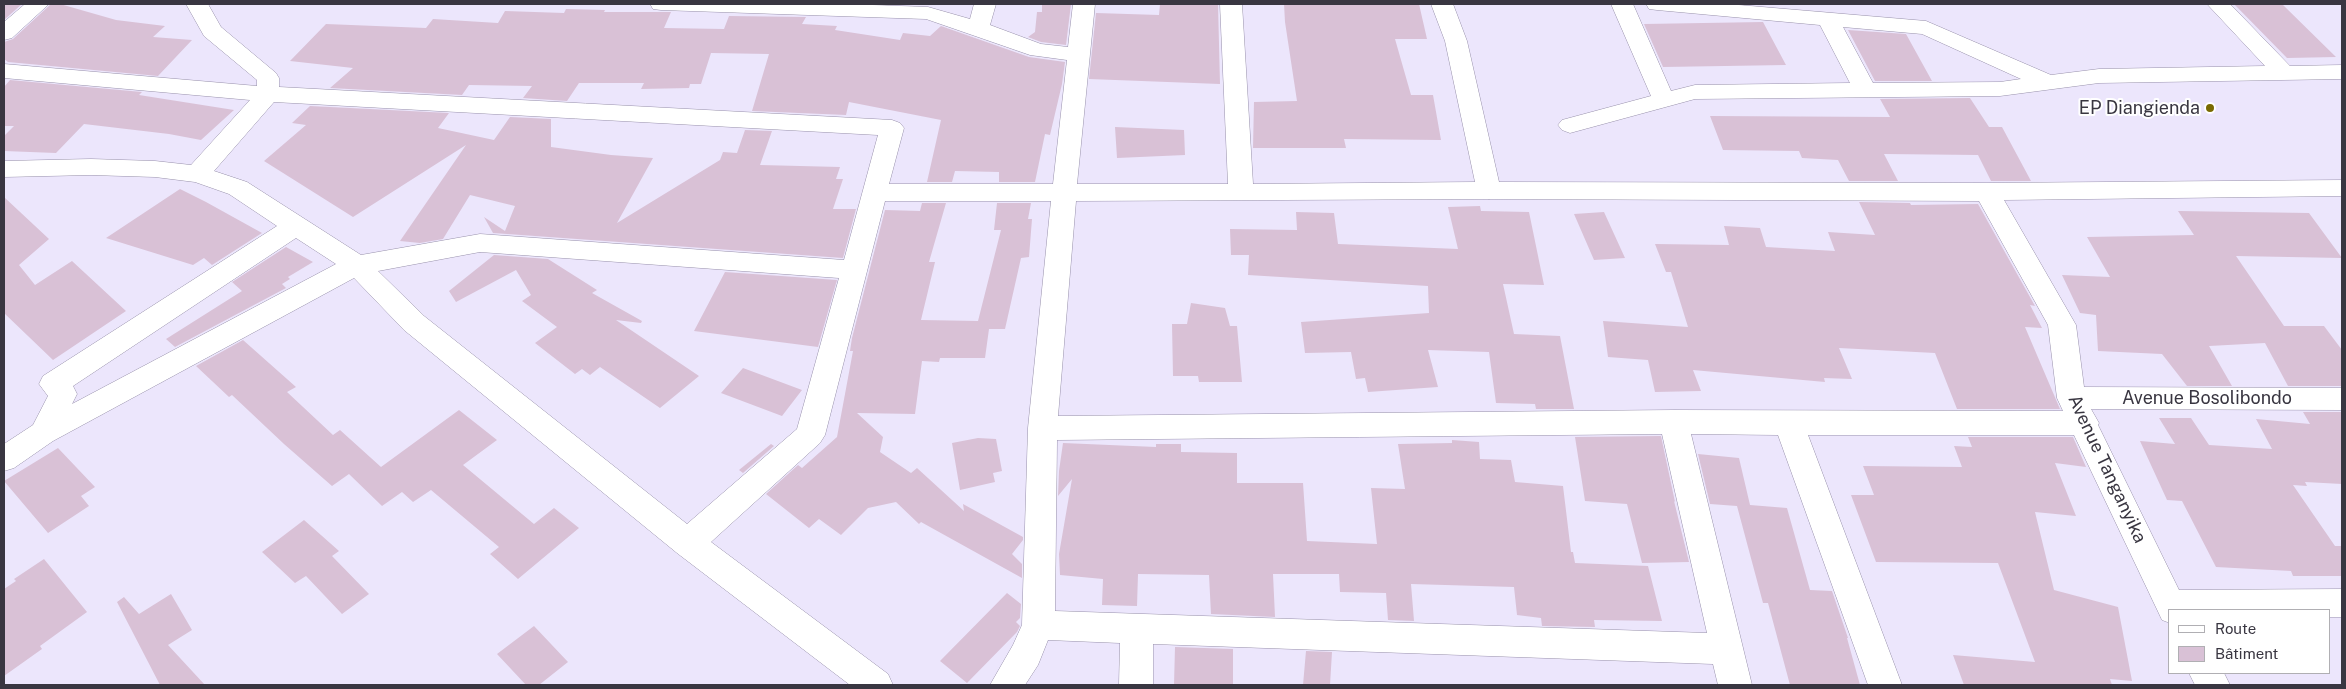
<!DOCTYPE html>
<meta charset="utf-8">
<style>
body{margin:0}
#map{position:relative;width:2346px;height:689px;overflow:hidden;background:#ece6fc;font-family:"Public Sans",sans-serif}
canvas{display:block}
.frame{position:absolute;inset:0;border:5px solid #393641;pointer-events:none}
.legend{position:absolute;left:2168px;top:609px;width:162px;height:65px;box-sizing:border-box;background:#fff;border:1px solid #b0afb3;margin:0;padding:6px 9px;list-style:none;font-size:15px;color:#393641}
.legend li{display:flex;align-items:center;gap:10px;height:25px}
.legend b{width:25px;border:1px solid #b0afb3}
</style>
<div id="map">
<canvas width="2346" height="689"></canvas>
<div class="frame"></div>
<ul class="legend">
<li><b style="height:6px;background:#fff"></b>Route</li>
<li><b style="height:14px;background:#d9c1d6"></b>Bâtiment</li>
</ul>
</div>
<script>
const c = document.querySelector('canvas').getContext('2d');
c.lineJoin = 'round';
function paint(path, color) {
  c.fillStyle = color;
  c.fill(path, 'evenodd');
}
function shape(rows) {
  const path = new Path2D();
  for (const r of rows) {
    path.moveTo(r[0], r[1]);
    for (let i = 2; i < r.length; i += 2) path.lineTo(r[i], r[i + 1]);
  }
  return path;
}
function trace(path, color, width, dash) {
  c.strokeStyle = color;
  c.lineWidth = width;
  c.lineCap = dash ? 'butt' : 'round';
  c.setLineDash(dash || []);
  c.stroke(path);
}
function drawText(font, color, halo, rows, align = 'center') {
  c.font = font + ' "Public Sans",sans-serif';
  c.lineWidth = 4;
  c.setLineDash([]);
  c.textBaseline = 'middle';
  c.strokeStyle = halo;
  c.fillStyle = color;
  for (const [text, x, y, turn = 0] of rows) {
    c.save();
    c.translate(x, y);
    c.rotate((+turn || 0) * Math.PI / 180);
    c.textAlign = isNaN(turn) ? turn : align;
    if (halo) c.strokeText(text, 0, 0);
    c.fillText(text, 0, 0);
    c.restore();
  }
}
const building = shape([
 [4,4,22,4,4,20],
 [51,4,60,4,116,20,165,26,153,37,192,40,158,76,8,62,4,59,4,42,13,39],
 [1042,4,1071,4,1066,45,1041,42,1028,37,1035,32,1037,12,1042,12],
 [1160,4,1218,4,1220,84,1089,79,1096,13,1159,15],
 [1284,4,1419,4,1427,39,1395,39,1411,95,1433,95,1441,140,1344,139,1346,148,1253,148,1254,102,1297,101,1285,22],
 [2234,4,2282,4,2336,57,2287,58],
 [566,9,605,10,604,12,671,12,664,28,724,29,729,16,806,17,802,24,837,26,835,30,900,40,903,33,930,36,941,26,1029,57,1065,62,1062,84,1050,135,1045,134,1035,182,999,182,999,172,955,171,952,182,927,182,941,120,849,102,846,115,752,111,769,54,711,53,701,84,690,84,689,88,641,89,644,83,579,83,567,101,523,98,532,86,469,85,462,95,330,88,353,68,290,61,326,24,426,28,433,19,498,23,505,11,564,13],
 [1763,22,1786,65,1663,67,1644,24],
 [1848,30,1906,34,1932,81,1875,81],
 [10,80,142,92,139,95,234,110,201,140,169,134,84,124,56,153,4,151,4,136,14,126,4,126,4,87],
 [1970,98,1989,127,2002,127,2031,181,1991,181,1978,155,1884,154,1898,181,1849,181,1838,160,1802,158,1799,151,1723,150,1710,116,1890,117,1880,99],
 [310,106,449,113,438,128,494,140,510,117,551,119,551,147,611,155,653,158,617,223,720,160,723,152,737,153,745,130,772,131,760,165,840,167,836,179,843,179,833,209,856,209,843,258,493,233,484,217,505,231,515,206,470,195,443,239,420,243,400,241,466,145,353,217,264,161,306,125,292,123],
 [1115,127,1184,130,1185,155,1117,158],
 [180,189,206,202,262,233,212,265,204,258,193,265,106,238],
 [4,197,49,239,19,265,35,285,72,261,126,311,53,360,4,313],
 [1859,202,1910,203,1911,205,1978,204,2035,306,2030,305,2042,328,2025,327,2060,409,1957,409,1935,353,1839,348,1852,379,1824,378,1825,382,1693,370,1701,391,1655,392,1648,360,1608,357,1603,321,1688,327,1671,272,1666,272,1655,244,1729,245,1724,226,1760,228,1766,247,1835,251,1828,232,1875,235],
 [922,203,946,203,929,262,935,262,921,320,978,321,1001,230,994,230,997,203,1031,203,1028,219,1032,219,1029,257,1021,258,1005,329,989,329,985,358,940,358,939,362,922,361,915,414,857,413,883,437,880,452,911,473,917,468,964,511,963,504,1023,537,1023,540,1012,554,1022,564,1022,578,921,522,919,524,896,502,868,508,841,535,819,519,809,528,766,494,798,465,802,468,837,437,853,351,850,351,852,338,885,210,920,211],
 [1480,206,1481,211,1529,212,1544,285,1503,284,1514,334,1560,336,1574,409,1536,409,1535,404,1496,403,1489,352,1428,350,1438,387,1368,392,1365,378,1356,379,1351,352,1305,353,1301,322,1429,313,1428,286,1248,275,1249,255,1231,255,1230,229,1297,230,1296,212,1334,213,1338,244,1458,249,1448,207],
 [2178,211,2309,213,2342,258,2236,256,2284,326,2324,326,2342,350,2342,386,2288,386,2265,343,2209,346,2232,386,2187,386,2162,354,2098,351,2096,315,2080,313,2062,275,2110,277,2087,237,2194,235],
 [1604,212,1625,258,1594,260,1574,214],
 [286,247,313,262,288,277,290,279,282,284,286,288,175,347,166,339,242,291,232,282],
 [494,255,548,259,597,290,592,293,642,321,641,323,616,320,699,376,660,408,600,367,590,375,582,369,575,374,535,343,557,327,522,301,531,295,516,270,456,302,449,291],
 [725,272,837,280,818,347,694,331],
 [1191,303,1225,308,1230,326,1237,326,1242,382,1199,382,1198,376,1173,376,1172,324,1187,324],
 [243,340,296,387,287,392,333,435,340,430,381,467,459,410,497,440,463,465,534,524,554,508,579,528,518,579,490,554,499,547,431,490,413,502,402,492,382,506,349,474,332,486,284,444,232,395,229,397,196,366],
 [743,368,802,390,782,416,721,393],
 [2303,412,2342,412,2342,484,2305,482,2307,486,2293,485,2335,546,2342,546,2342,576,2293,576,2291,571,2216,567,2182,501,2167,500,2140,441,2175,444,2159,418,2191,418,2209,445,2272,449,2256,419,2310,424],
 [1661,436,1675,502,1674,501,1689,562,1642,563,1627,504,1585,501,1575,437],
 [1968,437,2073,437,2086,467,2055,463,2076,516,2035,512,2054,590,2118,607,2132,681,2110,679,2112,685,1964,685,1953,655,2035,662,1998,563,1876,562,1851,495,1874,495,1863,466,1962,467,1954,446,1972,447],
 [978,438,996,439,1002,471,993,473,995,482,960,490,952,443],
 [1452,440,1479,442,1480,459,1511,460,1515,482,1563,486,1571,552,1573,552,1575,563,1648,566,1662,621,1594,620,1595,627,1542,626,1541,618,1517,615,1514,587,1411,584,1414,621,1388,620,1386,593,1340,592,1339,574,1273,574,1275,617,1211,614,1209,575,1138,574,1137,606,1102,605,1103,579,1060,575,1059,554,1072,479,1058,496,1059,471,1063,443,1156,447,1156,444,1181,444,1181,452,1237,453,1237,483,1303,483,1307,541,1377,544,1371,488,1405,489,1398,444,1452,443],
 [771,444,774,446,743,473,739,470],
 [58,448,95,487,81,496,89,506,48,533,4,481],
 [1698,454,1739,458,1750,505,1787,508,1810,590,1832,591,1848,638,1847,638,1860,685,1790,685,1768,603,1763,603,1737,506,1710,504],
 [304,520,339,551,332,556,369,594,342,614,306,576,295,583,262,552],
 [44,559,87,612,40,646,42,649,4,676,4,589,16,581,14,579],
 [1007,593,1021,604,1020,618,1016,622,1020,626,1017,632,967,683,940,661],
 [171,594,192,630,168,645,205,685,160,685,117,602,124,597,139,614],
 [534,626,568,662,539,685,526,685,497,654],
 [1175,647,1233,649,1233,685,1174,685],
 [1306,651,1332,652,1330,685,1303,685]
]);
const minor = shape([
 [25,4,49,4,12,38,4,40,4,22,25,4],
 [186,4,208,4,221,27,276,73,279,78,279,87,892,120,900,123,904,128,889,184,1053,184,1067,60,1030,55,926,19,661,10,653,9,650,4,845,4,928,7,970,19,974,4,996,4,990,25,1041,44,1068,47,1073,4,1095,4,1077,184,1228,184,1220,4,1242,4,1253,184,1475,182,1445,41,1431,4,1453,4,1467,41,1499,182,1987,183,2342,180,2342,196,2004,200,2076,325,2084,387,2342,388,2342,410,2091,409,2099,423,2098,425,2179,590,2342,589,2342,617,2330,617,2330,610,2170,610,2170,623,2162,620,2074,435,1808,435,1902,685,1868,685,1778,435,1691,434,1752,685,1718,685,1713,664,1153,644,1153,685,1119,685,1120,643,1048,640,1038,665,1025,685,990,685,1013,645,1022,625,1028,428,1051,201,885,201,825,435,820,443,711,542,888,674,893,685,850,685,677,553,404,330,354,278,53,441,14,468,4,471,4,444,33,425,48,396,39,384,43,376,277,226,229,194,195,182,155,177,91,175,4,177,4,161,91,159,155,161,191,165,250,100,4,78,4,64,257,86,257,80,204,36,186,4],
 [274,102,878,135,844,260,480,234,361,255,247,182,214,171,274,102],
 [1489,199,1979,201,2048,325,2057,398,2063,411,1674,410,1058,416,1076,201,1489,199],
 [296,238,336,264,72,404,77,394,73,386,296,238],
 [480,252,839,278,797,429,687,524,424,316,378,271,480,252],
 [1662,434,1707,633,1055,611,1057,440,1662,434],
 [1611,4,1633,4,1671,91,1695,85,1850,83,1820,25,1657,10,1649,9,1646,4,1727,4,1926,21,2051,75,2099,69,2265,66,2207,4,2230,4,2290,66,2342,65,2342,79,2099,83,2000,96,1695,99,1570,133,1562,130,1558,125,1562,120,1651,96,1611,4],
 [1843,27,1922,34,2021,79,2000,82,1873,83,1843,27],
 [2189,673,2224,673,2230,685,2195,685,2189,673]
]);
const markers = [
 [2210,108,5,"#796a01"]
];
const poiNames = [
 ["EP Diangienda",2200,108]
];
const streetNames = [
 ["Avenue Bosolibondo",2207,398],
 ["Avenue Tanganyika",2107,469,65]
];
paint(building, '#d9c1d6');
trace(minor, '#9891ab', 1);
paint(minor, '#fff');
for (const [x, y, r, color] of markers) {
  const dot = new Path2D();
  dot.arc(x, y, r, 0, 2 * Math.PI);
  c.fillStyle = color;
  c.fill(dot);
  trace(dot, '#fff', 2);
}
drawText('18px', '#393641', '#fff', poiNames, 'right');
drawText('18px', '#393641', '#fff', streetNames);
</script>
